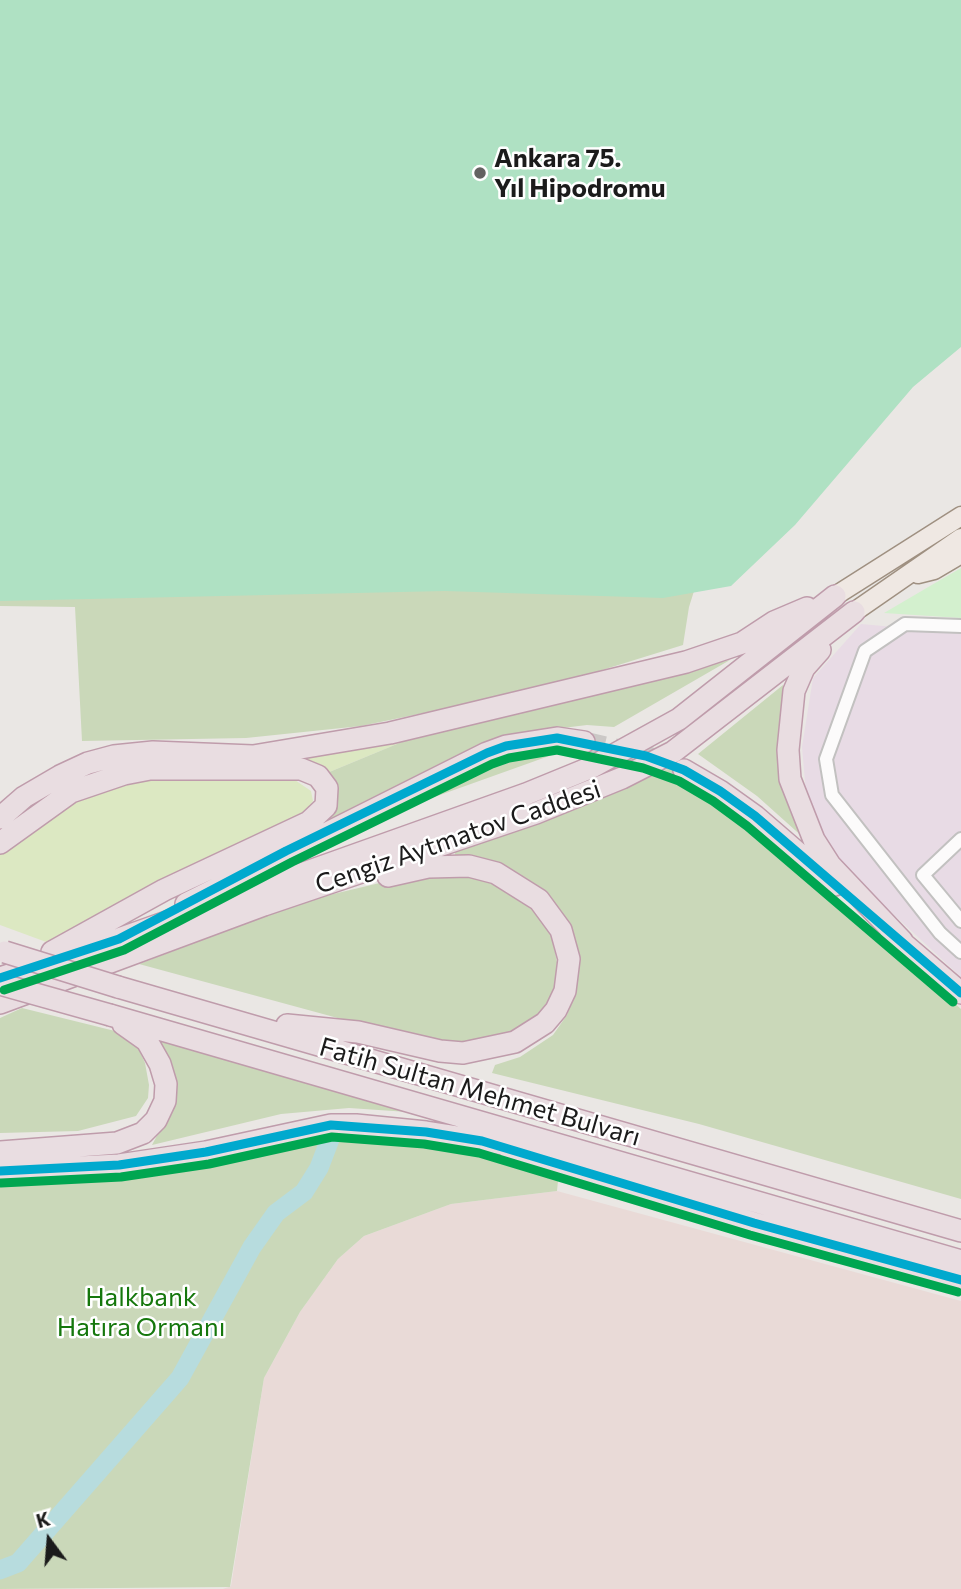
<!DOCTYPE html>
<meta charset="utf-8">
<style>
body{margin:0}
#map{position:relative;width:961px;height:1589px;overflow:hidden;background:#eae7e4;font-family:Commissioner,sans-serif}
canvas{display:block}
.north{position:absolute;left:14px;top:1505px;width:70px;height:70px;-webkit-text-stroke:5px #fff;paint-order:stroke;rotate:344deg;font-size:19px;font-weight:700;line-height:28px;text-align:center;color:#1b1b1b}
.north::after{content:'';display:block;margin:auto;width:24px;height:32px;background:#1b1b1b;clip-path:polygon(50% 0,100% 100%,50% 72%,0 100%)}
</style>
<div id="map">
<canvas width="961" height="1589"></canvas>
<div class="north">K</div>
</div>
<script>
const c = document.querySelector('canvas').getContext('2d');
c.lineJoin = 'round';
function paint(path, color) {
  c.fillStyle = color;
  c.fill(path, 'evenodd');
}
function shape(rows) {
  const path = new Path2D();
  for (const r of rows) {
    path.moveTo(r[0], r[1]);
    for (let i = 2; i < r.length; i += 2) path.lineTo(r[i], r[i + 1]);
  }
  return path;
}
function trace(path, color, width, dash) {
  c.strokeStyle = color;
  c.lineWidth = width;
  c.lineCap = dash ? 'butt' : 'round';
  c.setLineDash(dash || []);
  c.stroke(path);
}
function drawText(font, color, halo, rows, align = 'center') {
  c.font = font + ' Commissioner,sans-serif';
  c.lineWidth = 5;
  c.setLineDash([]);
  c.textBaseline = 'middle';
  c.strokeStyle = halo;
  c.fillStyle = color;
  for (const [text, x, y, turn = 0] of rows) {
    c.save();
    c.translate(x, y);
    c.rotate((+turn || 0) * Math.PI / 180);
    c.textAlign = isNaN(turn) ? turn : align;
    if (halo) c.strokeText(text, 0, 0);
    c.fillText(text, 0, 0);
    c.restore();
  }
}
const industrial = shape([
 [861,624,961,633,961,977,863,886,828,846,807,804,802,747,813,678]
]);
const military = shape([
 [557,1191,961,1301,961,1589,223,1589,231,1586,264,1378,300,1312,338,1259,364,1236,451,1204]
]);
const grass = shape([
 [426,732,327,773,155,764,0,836,0,828,27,804,66,780,120,762],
 [143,776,292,778,311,791,313,801,301,818,49,943,0,925,0,851,72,799]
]);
const forest = shape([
 [0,507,706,553,689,607,683,645,544,688,361,726,246,738,82,741,75,607,0,606],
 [730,660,614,727,587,725,538,731,330,821,337,804,335,786,327,773,426,732],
 [783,685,782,740,805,839,757,796,698,754],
 [577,746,359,824,501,758,540,747],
 [670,768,764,831,961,1009,961,1199,699,1124,492,1073,495,1065,520,1057,553,1035,567,1015,576,991,579,962,567,920,549,897,456,857,453,848,576,808],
 [451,872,495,883,538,914,552,938,557,962,555,988,543,1009,525,1026,493,1041,453,1044,426,1042,139,964,304,901,388,881],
 [22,1008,119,1032,137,1045,145,1063,149,1085,148,1098,136,1116,78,1131,0,1133,0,1018],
 [160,1040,408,1112,349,1108,281,1114,152,1145,168,1115,168,1059],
 [339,1133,483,1150,559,1170,557,1191,451,1204,364,1236,338,1259,300,1312,264,1378,230,1587,0,1589,0,1177]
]);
const park = shape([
 [961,568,961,618,884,613,930,586]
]);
const pitch = shape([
 [0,0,961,0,961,347,913,387,795,525,731,586,663,598,445,591,0,601]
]);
const river = shape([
 [0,1570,18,1563,180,1378,252,1247,276,1213,304,1192,319,1168,332,1134]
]);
const highwayTunnel = shape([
 [584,742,646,756,684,770]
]);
const street = shape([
 [961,626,905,624,865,651,826,759,832,795,940,933,961,952],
 [961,839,923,875,961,921]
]);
const primary = shape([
 [918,574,934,570,961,554],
 [835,596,961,516],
 [854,612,961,538]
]);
const highway = shape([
 [820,650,804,668,794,691,788,750,790,779,814,840,830,865,902,941],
 [684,770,720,791,755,816,835,885],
 [0,818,24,797,60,776,88,763,114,756,153,752,253,756,390,733,686,662,742,643,774,622,807,608],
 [0,843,71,792,124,774,150,769,301,769,318,776,327,788,326,806,309,822,164,890,52,952],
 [186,904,487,753,506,746,557,738,584,742],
 [891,933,961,993],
 [0,978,119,939,526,794,592,767,679,719,835,596],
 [118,987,961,1231],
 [0,1003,264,905,536,813,622,778,673,752,854,612],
 [110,1015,961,1261],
 [287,1025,358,1032,440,1051,463,1053,515,1042,545,1023,556,1010,565,991,569,959,561,930,539,900,496,873,469,866,428,867,388,876],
 [510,1150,754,1223,961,1280],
 [0,1152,117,1143,143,1133,156,1120,165,1101,166,1084,160,1064,147,1041,123,1024],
 [0,1171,119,1165,206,1152,331,1125,356,1125,426,1132,528,1148]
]);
const highwayBridge = shape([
 [5,952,118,987],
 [0,984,110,1015]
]);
const bus1 = shape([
 [0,978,119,939,286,851,487,753,506,746,557,738,646,756,684,770,720,791,755,816,961,993],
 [0,1171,119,1165,206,1152,331,1125,426,1132,482,1141,754,1223,961,1280]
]);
const bus2 = shape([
 [4,990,124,950,292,862,492,764,509,758,557,750,643,768,679,781,713,801,747,826,953,1002],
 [1,1183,121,1177,209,1164,332,1137,424,1144,479,1153,750,1235,958,1292]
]);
const markers = [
 [480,173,7,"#636261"]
];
const poiNames = [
 ["Ankara 75.",494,158],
 ["Yıl Hipodromu",494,188]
];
const streetNames = [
 ["Cengiz Aytmatov Caddesi",458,837,-19],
 ["Fatih Sultan Mehmet Bulvarı",480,1092,16]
];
const parkNames = [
 ["Halkbank",141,1297],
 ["Hatıra Ormanı",141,1327]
];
paint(industrial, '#e8dbe5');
paint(military, '#e9dad7');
paint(grass, '#dce8c2');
paint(forest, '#cad8b9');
paint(park, '#d3f0ce');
paint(pitch, '#afe1c3');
trace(river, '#b7dcde', 19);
trace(highwayTunnel, '#cbc8c6', 21, [21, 10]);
trace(street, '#c2c1c0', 16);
trace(primary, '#9f9081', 21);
trace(highway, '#bf9cab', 24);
trace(street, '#fcfbfb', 12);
trace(primary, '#efe8e3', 18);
trace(highway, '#e9dde1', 21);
trace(highwayBridge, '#bf9cab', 24, []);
trace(highwayBridge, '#e9dde1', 21);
trace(bus1, '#00a9ce', 9);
trace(bus2, '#00a651', 9);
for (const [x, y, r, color] of markers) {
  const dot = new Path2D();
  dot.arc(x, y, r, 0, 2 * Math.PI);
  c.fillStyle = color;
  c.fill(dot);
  trace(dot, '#fff', 2.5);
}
drawText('bold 26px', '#1b1b1b', '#fff', poiNames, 'left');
drawText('26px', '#1b1b1b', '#fff', streetNames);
drawText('26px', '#15770c', '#fff', parkNames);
</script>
